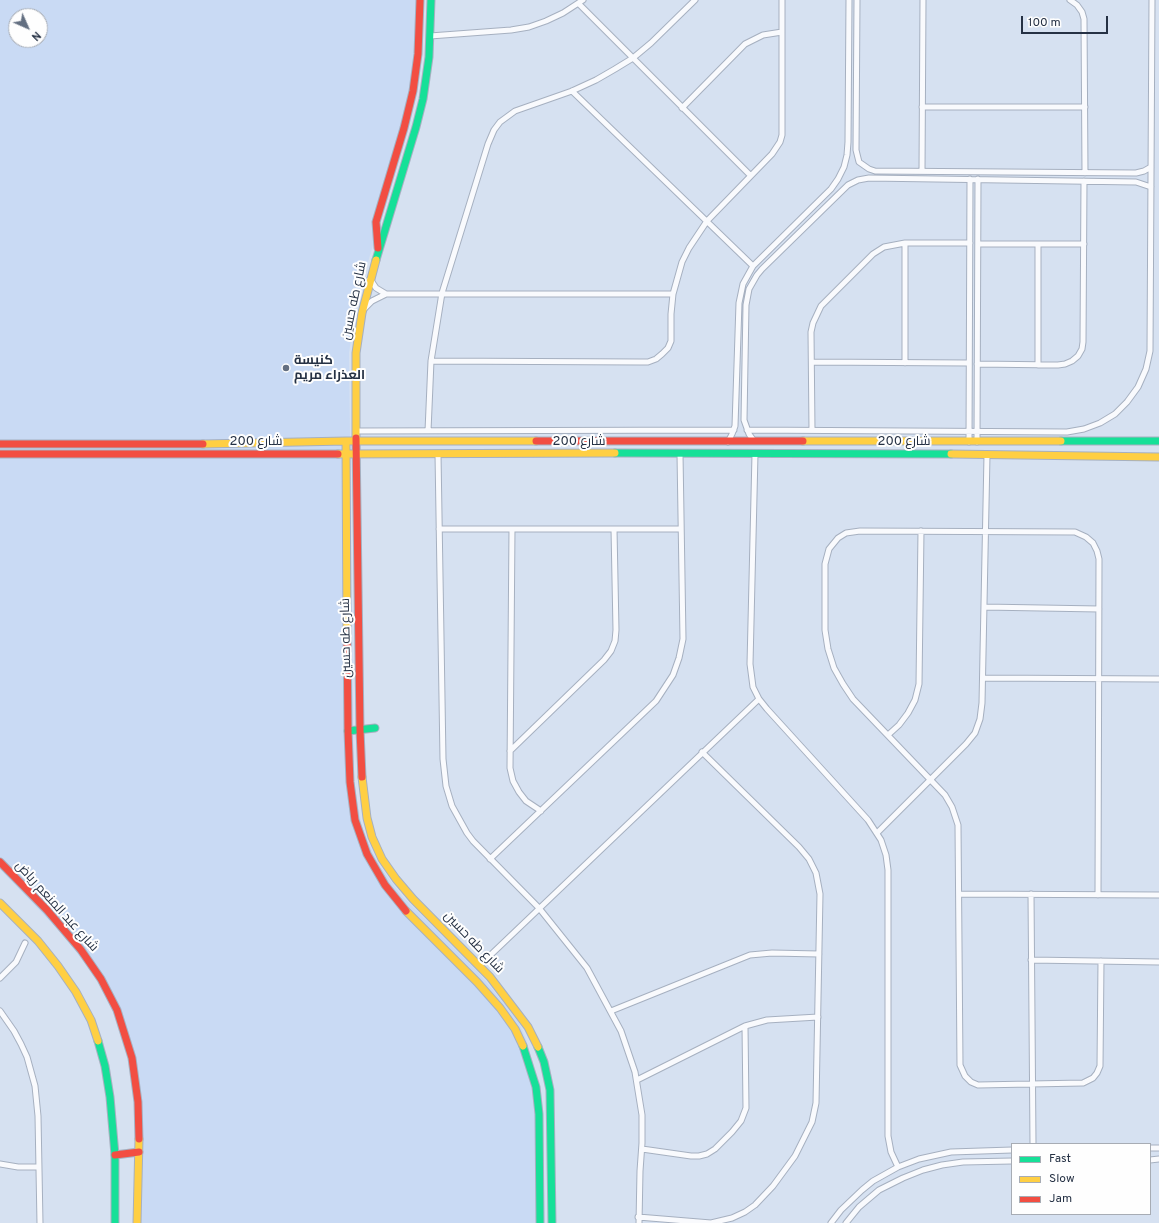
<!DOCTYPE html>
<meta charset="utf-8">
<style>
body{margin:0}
#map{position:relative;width:1159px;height:1223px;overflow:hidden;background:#d6e1f1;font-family:Overpass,sans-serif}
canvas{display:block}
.legend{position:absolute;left:1011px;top:1143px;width:140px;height:72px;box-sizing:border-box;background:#fefefe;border:1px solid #a7acb4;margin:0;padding:5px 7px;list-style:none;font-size:12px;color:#253144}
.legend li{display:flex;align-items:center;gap:8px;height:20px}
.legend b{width:20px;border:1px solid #a7acb4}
.north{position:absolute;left:8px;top:8px;width:40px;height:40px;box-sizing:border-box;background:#fefefe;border:1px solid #a7acb4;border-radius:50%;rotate:135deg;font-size:11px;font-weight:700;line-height:16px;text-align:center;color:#253144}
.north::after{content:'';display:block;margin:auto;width:14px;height:18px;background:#636f81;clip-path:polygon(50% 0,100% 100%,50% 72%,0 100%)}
.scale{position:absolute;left:1021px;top:16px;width:87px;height:18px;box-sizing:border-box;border:2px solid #253144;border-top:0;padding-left:5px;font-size:12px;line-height:14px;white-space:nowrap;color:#253144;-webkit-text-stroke:3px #fefefe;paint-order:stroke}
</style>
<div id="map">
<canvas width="1159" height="1223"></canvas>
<ul class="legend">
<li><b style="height:5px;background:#16e098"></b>Fast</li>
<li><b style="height:5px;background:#ffcf43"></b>Slow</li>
<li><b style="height:5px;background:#f24e42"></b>Jam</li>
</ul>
<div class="north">N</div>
<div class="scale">100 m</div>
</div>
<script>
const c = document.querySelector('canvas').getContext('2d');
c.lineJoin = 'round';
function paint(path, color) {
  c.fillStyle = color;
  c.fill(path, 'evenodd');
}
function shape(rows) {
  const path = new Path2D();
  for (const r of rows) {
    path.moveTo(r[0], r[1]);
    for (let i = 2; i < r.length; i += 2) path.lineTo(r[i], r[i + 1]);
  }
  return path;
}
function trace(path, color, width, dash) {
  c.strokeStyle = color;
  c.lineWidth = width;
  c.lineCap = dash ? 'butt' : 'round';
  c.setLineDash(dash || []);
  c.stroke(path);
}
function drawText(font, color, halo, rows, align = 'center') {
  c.font = font + ' Overpass,Cairo,sans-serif';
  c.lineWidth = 4;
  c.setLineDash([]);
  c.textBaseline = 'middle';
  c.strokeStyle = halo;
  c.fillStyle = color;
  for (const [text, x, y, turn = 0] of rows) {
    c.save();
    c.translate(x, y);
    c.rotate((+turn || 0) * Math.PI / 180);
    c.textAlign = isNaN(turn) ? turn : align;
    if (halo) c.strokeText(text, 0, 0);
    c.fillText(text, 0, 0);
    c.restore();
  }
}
const built = shape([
 [0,0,421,0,420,58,405,135,357,300,349,353,354,782,362,827,373,853,380,866,401,895,478,972,503,1002,519,1023,526,1039,538,1082,542,1109,545,1223,140,1223,139,1114,130,1059,114,1011,102,987,91,971,63,935,0,869],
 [16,16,40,16,40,40,16,40]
]);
const street = shape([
 [857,0,856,150,859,162,869,169,875,171,1136,173,1144,171,1151,167],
 [1070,0,1077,5,1082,12,1084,19,1085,173],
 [579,4,750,175],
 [430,36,511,30,529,27,546,21,563,13,583,0],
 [572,91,753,266],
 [922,107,1085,107],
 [682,108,745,44,763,35,782,32],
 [922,171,923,0],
 [905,243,905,363],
 [978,244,1084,244],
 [370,279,376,288,386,294],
 [363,310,372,301,386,294,673,294],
 [431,361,640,362,648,362,656,359,662,354,668,348,671,341,671,314,673,294,682,262,689,248,707,221,772,154,780,142,782,135,782,0],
 [812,362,969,363],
 [977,364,1058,365,1065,364,1072,361,1078,356,1082,349,1083,342,1084,181],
 [1038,365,1038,244],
 [747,430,1067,432,1084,429,1100,423,1115,414,1127,402,1138,387,1146,369,1150,351,1152,0],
 [812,430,811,332,813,323,821,306,873,254,884,247,905,243,970,243],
 [356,431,734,430],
 [428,431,431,361,442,293,488,144,494,130,500,122,515,111,572,91,596,80,615,69,633,58,651,43,695,0],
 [754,441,749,434,744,420,746,305,749,289,757,275,762,269,848,185,858,180,869,178,1136,182,1151,187],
 [728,442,732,434,735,426,739,303,743,284,753,266,831,189,838,179,844,167,847,155,848,142,849,0],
 [969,442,970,179],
 [977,442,978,179],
 [438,454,443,759,446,786,452,806,467,833,473,841,539,908,587,968,621,1031,635,1072,642,1115,642,1143,640,1171,639,1223],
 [755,454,750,664,753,687,759,699,767,709,868,820,881,840,886,855,888,870,888,1136,891,1152,898,1167],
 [439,529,681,529],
 [512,529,510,768,513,781,519,792,526,801,541,811],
 [984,607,1099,609],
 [983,678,1159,679],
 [888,735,899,725,908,713,915,700,919,684,921,531],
 [510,751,604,660,611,651,615,641,616,630,614,529],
 [877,833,966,744,975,733,980,719,982,703,987,455],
 [490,859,656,701,673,675,679,658,683,639,680,454],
 [959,894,1159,895],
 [1031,894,1033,1144],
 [1098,895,1099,559,1097,551,1093,543,1086,537,1075,532,860,531,846,533,838,538,829,549,825,564,825,630,828,649,834,668,843,684,853,699,945,795,952,807,958,825,960,1065,965,1076,971,1082,978,1085,1083,1083,1093,1078,1097,1073,1100,1066,1101,961],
 [1031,960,1159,962],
 [479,966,759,699],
 [0,978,16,962,25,943],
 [0,1011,14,1031,21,1044,27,1057,35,1086,38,1116,40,1223],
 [611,1011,750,955,772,953,819,954],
 [637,1080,745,1026,767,1020,818,1017],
 [1150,1148,1159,1148],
 [642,1149,691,1156,699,1156,707,1154,715,1149,732,1132,741,1121,746,1108,745,1026],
 [1150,1160,1159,1159],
 [0,1164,18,1167,39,1167],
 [638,1217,711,1223,732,1218,745,1212,755,1205,773,1186,795,1156,812,1122,816,1103,820,894,816,873,809,859,799,847,702,752],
 [831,1223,841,1210,862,1190,873,1181,898,1167,919,1159,951,1152,1012,1150],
 [846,1223,859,1207,879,1190,903,1178,923,1170,942,1165,963,1162,1012,1161]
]);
const fast = shape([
 [376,260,416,127,423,99,429,57,431,0],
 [1061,441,1159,441],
 [615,453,951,454],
 [348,731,375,728],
 [98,1041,105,1066,110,1097,115,1155,115,1223],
 [523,1046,536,1087,539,1114,540,1223],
 [538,1047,544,1062,550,1090,552,1223]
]);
const slow = shape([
 [356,438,356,353,362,313,376,260],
 [346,441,347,632],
 [803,441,1061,441],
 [203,444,346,441,536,441],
 [338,454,615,453],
 [951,454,1159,457],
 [362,777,367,818,372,837,382,859,396,879,413,899,490,977,528,1027,538,1047],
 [0,903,38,941,58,966,76,992,91,1020,98,1041],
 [406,911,477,982,500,1008,515,1029,523,1046],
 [137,1223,139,1139]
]);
const jam = shape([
 [378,248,376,222,404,128,413,91,418,54,420,0],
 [356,438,360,730,362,777],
 [536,441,803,441],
 [0,444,203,444],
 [0,454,338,454],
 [347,632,348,731,350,782,355,820,367,854,385,885,406,911],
 [0,862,47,910,81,950,101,979,117,1010,132,1058,138,1102,139,1139],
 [115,1155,139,1152]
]);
const markers = [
 [286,368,4,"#636f81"]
];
const streetNames = [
 ["شارع طه حسين",355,301,-78],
 ["شارع 200",256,442],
 ["شارع 200",579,442],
 ["شارع 200",904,442],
 ["شارع طه حسين",347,638,-91],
 ["شارع عبد المنعم رياض",56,907,48],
 ["شارع طه حسين",473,943,46]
];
const poiNames = [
 ["كنيسة",294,361],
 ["العذراء مريم",294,376]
];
paint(built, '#c9daf4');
trace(street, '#a6b0c0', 7);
trace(fast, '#a6b0c0', 9);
trace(slow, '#a6b0c0', 9);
trace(jam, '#a6b0c0', 9);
trace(street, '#f9fafd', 5);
trace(fast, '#16e098', 7);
trace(slow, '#ffcf43', 7);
trace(jam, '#f24e42', 7);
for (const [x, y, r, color] of markers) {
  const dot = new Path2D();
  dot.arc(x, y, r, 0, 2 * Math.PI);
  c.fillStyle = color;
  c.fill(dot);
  trace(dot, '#fefefe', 1.5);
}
drawText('13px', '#253144', '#fefefe', streetNames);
drawText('bold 13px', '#253144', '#fefefe', poiNames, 'left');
</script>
